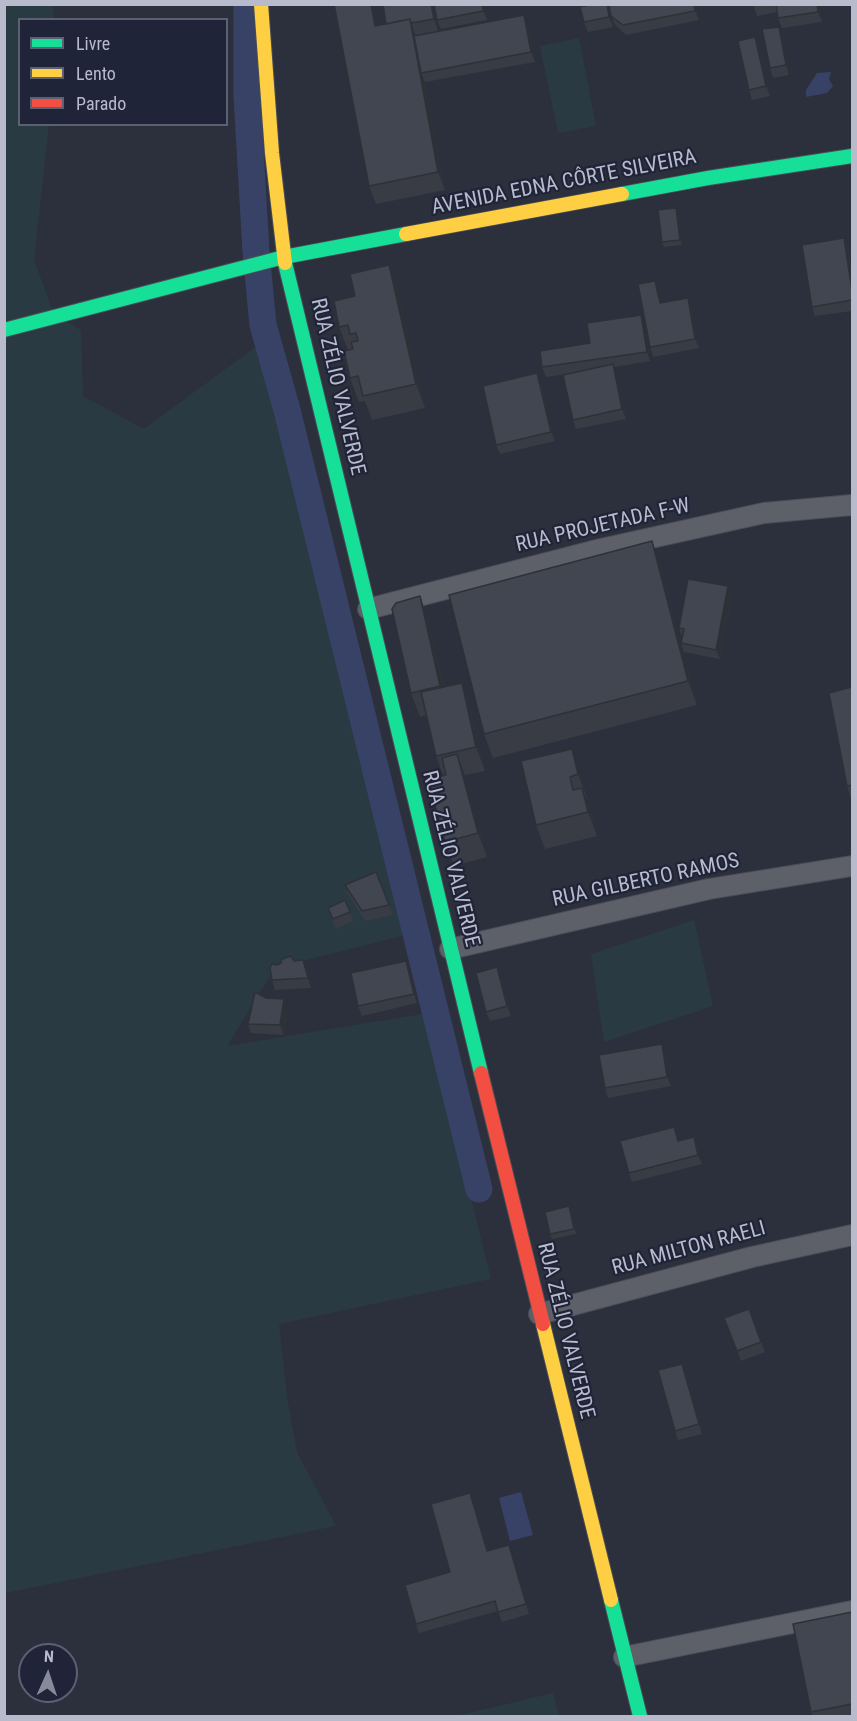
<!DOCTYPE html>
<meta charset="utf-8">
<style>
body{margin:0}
#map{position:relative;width:857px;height:1721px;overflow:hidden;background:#2c303c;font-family:"Roboto Condensed",sans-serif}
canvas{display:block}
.frame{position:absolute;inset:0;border:6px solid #b7bbcc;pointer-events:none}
.legend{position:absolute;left:18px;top:18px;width:210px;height:108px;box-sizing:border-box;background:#1f2438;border:2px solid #5c6073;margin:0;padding:8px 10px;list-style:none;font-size:18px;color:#b7bbcc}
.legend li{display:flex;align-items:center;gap:12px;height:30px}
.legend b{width:30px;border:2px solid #5c6073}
.north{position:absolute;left:18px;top:1643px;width:60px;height:60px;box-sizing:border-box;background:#1f2438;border:2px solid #5c6073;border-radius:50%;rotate:3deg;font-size:16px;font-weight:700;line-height:24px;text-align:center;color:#b7bbcc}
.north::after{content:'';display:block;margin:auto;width:21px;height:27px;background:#868a9a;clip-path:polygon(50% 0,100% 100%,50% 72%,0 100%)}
</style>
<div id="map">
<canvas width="857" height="1721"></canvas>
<div class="frame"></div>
<ul class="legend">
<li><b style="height:8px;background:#16e098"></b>Livre</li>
<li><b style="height:8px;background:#ffcf43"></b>Lento</li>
<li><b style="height:8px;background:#f24e42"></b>Parado</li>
</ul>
<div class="north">N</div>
</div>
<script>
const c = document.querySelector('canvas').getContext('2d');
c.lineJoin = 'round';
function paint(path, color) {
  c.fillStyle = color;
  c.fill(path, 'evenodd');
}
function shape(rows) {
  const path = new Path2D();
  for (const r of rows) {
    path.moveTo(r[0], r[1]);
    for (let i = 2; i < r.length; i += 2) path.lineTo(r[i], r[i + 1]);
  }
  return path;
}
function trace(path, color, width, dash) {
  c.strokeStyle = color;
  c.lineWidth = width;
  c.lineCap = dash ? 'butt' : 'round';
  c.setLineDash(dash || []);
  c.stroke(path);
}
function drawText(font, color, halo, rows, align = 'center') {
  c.font = font + ' "Roboto Condensed",sans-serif';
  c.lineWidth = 4.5;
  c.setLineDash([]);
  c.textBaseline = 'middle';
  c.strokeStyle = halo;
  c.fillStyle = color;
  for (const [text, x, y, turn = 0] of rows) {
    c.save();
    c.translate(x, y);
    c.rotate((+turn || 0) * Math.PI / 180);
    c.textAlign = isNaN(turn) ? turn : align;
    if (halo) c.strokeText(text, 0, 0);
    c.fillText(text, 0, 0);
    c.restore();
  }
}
const green = shape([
 [52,4,54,19,20,20,20,124,49,125,34,260,54,314,81,330,83,396,144,429,258,345,409,934,275,968,227,1046,446,1010,492,1192,471,1198,491,1279,279,1324,287,1397,297,1452,336,1526,5,1593,4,5],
 [579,38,596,126,558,133,540,46],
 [694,920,713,1006,604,1042,591,954],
 [553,1693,559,1716,456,1716]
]);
const water = shape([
 [831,72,829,79,833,86,827,93,806,97,806,90,817,73],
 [521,1492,533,1535,510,1541,499,1498]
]);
const canal = shape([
 [247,4,247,96,256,252,263,325,287,410,479,1189]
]);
const street = shape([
 [368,609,601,549,764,513,852,505],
 [450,949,709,889,852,866],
 [539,1314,752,1257,852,1235],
 [624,1657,852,1611]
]);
const fast = shape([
 [622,194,708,178,852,156],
 [285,263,481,1073],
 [4,330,284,257,406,234],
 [611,1600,640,1716]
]);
const slow = shape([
 [261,4,272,153,285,263],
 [406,234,622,194],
 [543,1324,611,1600]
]);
const jam = shape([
 [481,1073,543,1324]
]);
const wall = shape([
 [334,4,374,4,378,25,386,24,433,4,438,31,528,25,535,62,425,82,445,190,376,204,369,186],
 [483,4,487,20,441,29,437,20],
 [695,4,699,20,626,35,615,25,611,16],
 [753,4,819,4,822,22,782,28,778,18,777,12,757,16],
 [610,12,613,27,588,32,584,22],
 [779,27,782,36,789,75,773,78,770,68],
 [755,37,759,47,770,96,752,100,749,90],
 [676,208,678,212,682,245,664,247,662,242],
 [844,238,848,248,852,279,852,311,815,316,812,307],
 [398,289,425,408,372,420,365,401,359,402,350,378,348,350,339,327],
 [659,290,661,303,691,307,699,348,653,357,650,347],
 [645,325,650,361,614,367,616,373,626,419,576,429,573,420,573,373,546,377,542,367,590,343],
 [541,383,555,441,500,454,496,445],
 [660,565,697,705,493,758,484,734],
 [728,586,732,596,720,659,684,652,681,643,682,637,679,628],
 [420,596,428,620,444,687,462,683,470,707,485,771,465,775,487,857,454,866,445,842,443,775,436,756,427,715,420,717,411,693],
 [852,687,852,801,847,786],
 [521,761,580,773,587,798,586,799,591,812,597,836,545,849,536,825],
 [345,885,389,905,393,915,365,921,348,894],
 [328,908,350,912,353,921,336,929],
 [303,960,307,969,311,988,275,990,272,980,277,965],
 [410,971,417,1003,362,1016,358,1006],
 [501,977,511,1016,490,1021,486,1012],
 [287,1009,284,1035,251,1033,248,1024],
 [662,1044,665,1054,671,1086,608,1098,605,1088],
 [694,1137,702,1164,632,1182,629,1173,679,1141],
 [571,1211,576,1234,552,1239,550,1234],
 [749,1309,765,1352,741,1361,724,1318],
 [686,1373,702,1434,678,1440,675,1431],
 [470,1493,488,1551,509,1545,529,1614,502,1622,498,1611,419,1633,416,1624,450,1572],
 [852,1612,852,1716,813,1716,811,1712]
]);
const shadedWall = shape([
 [371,4,374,4,382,43,375,26],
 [431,4,433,4,439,33,434,19],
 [482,4,483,4,487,20,483,11],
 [607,4,610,12,613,27,609,17],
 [694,4,695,4,699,20,695,11],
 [817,4,819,4,822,22,818,12],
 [524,15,528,25,535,62,531,52],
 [410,19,416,37,421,73,425,82,445,190,438,172],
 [779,27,782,36,789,75,786,65],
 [755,37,759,47,770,96,766,86],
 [676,208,678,212,682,245,680,240],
 [844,238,848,248,852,279,852,291],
 [389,265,398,289,425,408,416,384],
 [655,281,659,290,663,313,660,303],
 [688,298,691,307,699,348,695,339],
 [641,315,645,325,650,361,647,352],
 [613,364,616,373,626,419,622,409],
 [537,373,541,383,555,441,551,432],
 [652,541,660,565,697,705,688,681],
 [728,586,732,596,720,659,716,650],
 [420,596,428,620,449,710,440,686],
 [462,683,470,707,485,771,476,747],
 [572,749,580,773,587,798,578,774],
 [457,754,466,778,487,857,478,833],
 [582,788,591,812,597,836,588,812],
 [303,960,307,969,311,988,308,978],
 [406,961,410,971,417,1003,414,994],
 [497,967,501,977,511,1016,507,1006],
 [284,999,287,1009,284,1035,280,1025],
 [662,1044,665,1054,671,1086,667,1077],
 [694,1137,697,1147,702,1164,698,1155],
 [682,1364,686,1373,702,1434,699,1424],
 [470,1493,474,1503,490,1561,487,1551],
 [509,1545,513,1555,529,1614,526,1604]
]);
const building = shape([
 [334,4,371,4,375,26,410,19,438,172,369,186,334,4],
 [383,4,431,4,434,19,411,23,410,19,386,24,383,4],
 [434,4,482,4,483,11,437,20,434,4],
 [594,4,607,4,609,17,584,22,580,7,594,4],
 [609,4,694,4,695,11,623,25,611,16,609,4],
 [776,4,817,4,818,12,778,18,776,4],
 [524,15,531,52,421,73,414,36,524,15],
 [779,27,786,65,770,68,762,29,779,27],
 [755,37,766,86,749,90,738,41,755,37],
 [676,208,680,240,662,242,658,210,676,208],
 [844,238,852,291,852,300,812,307,802,245,844,238],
 [389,265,416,384,363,396,358,376,350,378,344,351,353,349,351,342,358,341,356,333,350,334,348,325,339,327,334,301,355,296,350,274,389,265],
 [655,281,660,303,688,298,695,339,650,347,638,284,655,281],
 [641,315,647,352,542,367,540,351,590,343,587,323,641,315],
 [613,364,622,409,573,420,563,375,613,364],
 [537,373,551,432,496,445,483,386,537,373],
 [652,541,688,681,484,734,449,595,652,541],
 [688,579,728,586,716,650,681,643,684,629,679,628,688,579],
 [420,596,440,686,411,693,392,609,396,603,420,596],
 [462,683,476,747,436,756,421,692,462,683],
 [852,687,852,785,847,786,829,693,852,687],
 [572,749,578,774,570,777,573,790,582,788,588,812,536,825,521,761,572,749],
 [457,754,478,833,445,842,428,779,446,775,442,758,457,754],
 [376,872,389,905,362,911,345,885,376,872],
 [345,900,350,912,333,919,328,908,345,900],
 [291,956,294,961,303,960,308,978,272,980,270,968,272,964,277,965,281,963,282,959,291,956],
 [406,961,414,994,358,1006,351,973,406,961],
 [497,967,507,1006,486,1012,476,973,497,967],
 [255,992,266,998,284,999,280,1025,248,1024,255,992],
 [662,1044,667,1077,605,1088,599,1055,662,1044],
 [674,1127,678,1141,694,1137,698,1155,629,1173,620,1141,674,1127],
 [569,1206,574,1229,550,1234,545,1212,569,1206],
 [749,1309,761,1342,737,1351,724,1318,749,1309],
 [682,1364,699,1424,675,1431,658,1370,682,1364],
 [470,1493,487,1551,509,1545,526,1604,498,1612,495,1601,416,1624,405,1585,450,1572,431,1504,470,1493],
 [852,1612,852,1704,811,1712,793,1624,852,1612]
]);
const streetNames = [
 ["AVENIDA EDNA CÔRTE SILVEIRA",564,183,-11],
 ["RUA ZÉLIO VALVERDE",337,387,77],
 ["RUA PROJETADA F-W",603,526,-13],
 ["RUA ZÉLIO VALVERDE",450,859,76],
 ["RUA GILBERTO RAMOS",646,881,-12],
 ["RUA MILTON RAELI",689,1249,-15],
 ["RUA ZÉLIO VALVERDE",565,1331,76]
];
paint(green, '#293a43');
paint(water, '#384266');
trace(canal, '#384266', 27);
trace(street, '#4a4d56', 22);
trace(fast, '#4a4d56', 16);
trace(slow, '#4a4d56', 16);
trace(jam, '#4a4d56', 16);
trace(street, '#5d6069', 20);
trace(fast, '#16e098', 14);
trace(slow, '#ffcf43', 14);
trace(jam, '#f24e42', 14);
paint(wall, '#393c45');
paint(shadedWall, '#2e3138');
paint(building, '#424650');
trace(building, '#2e3138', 1.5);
drawText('21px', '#b7bbcc', '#1f2438', streetNames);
</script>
